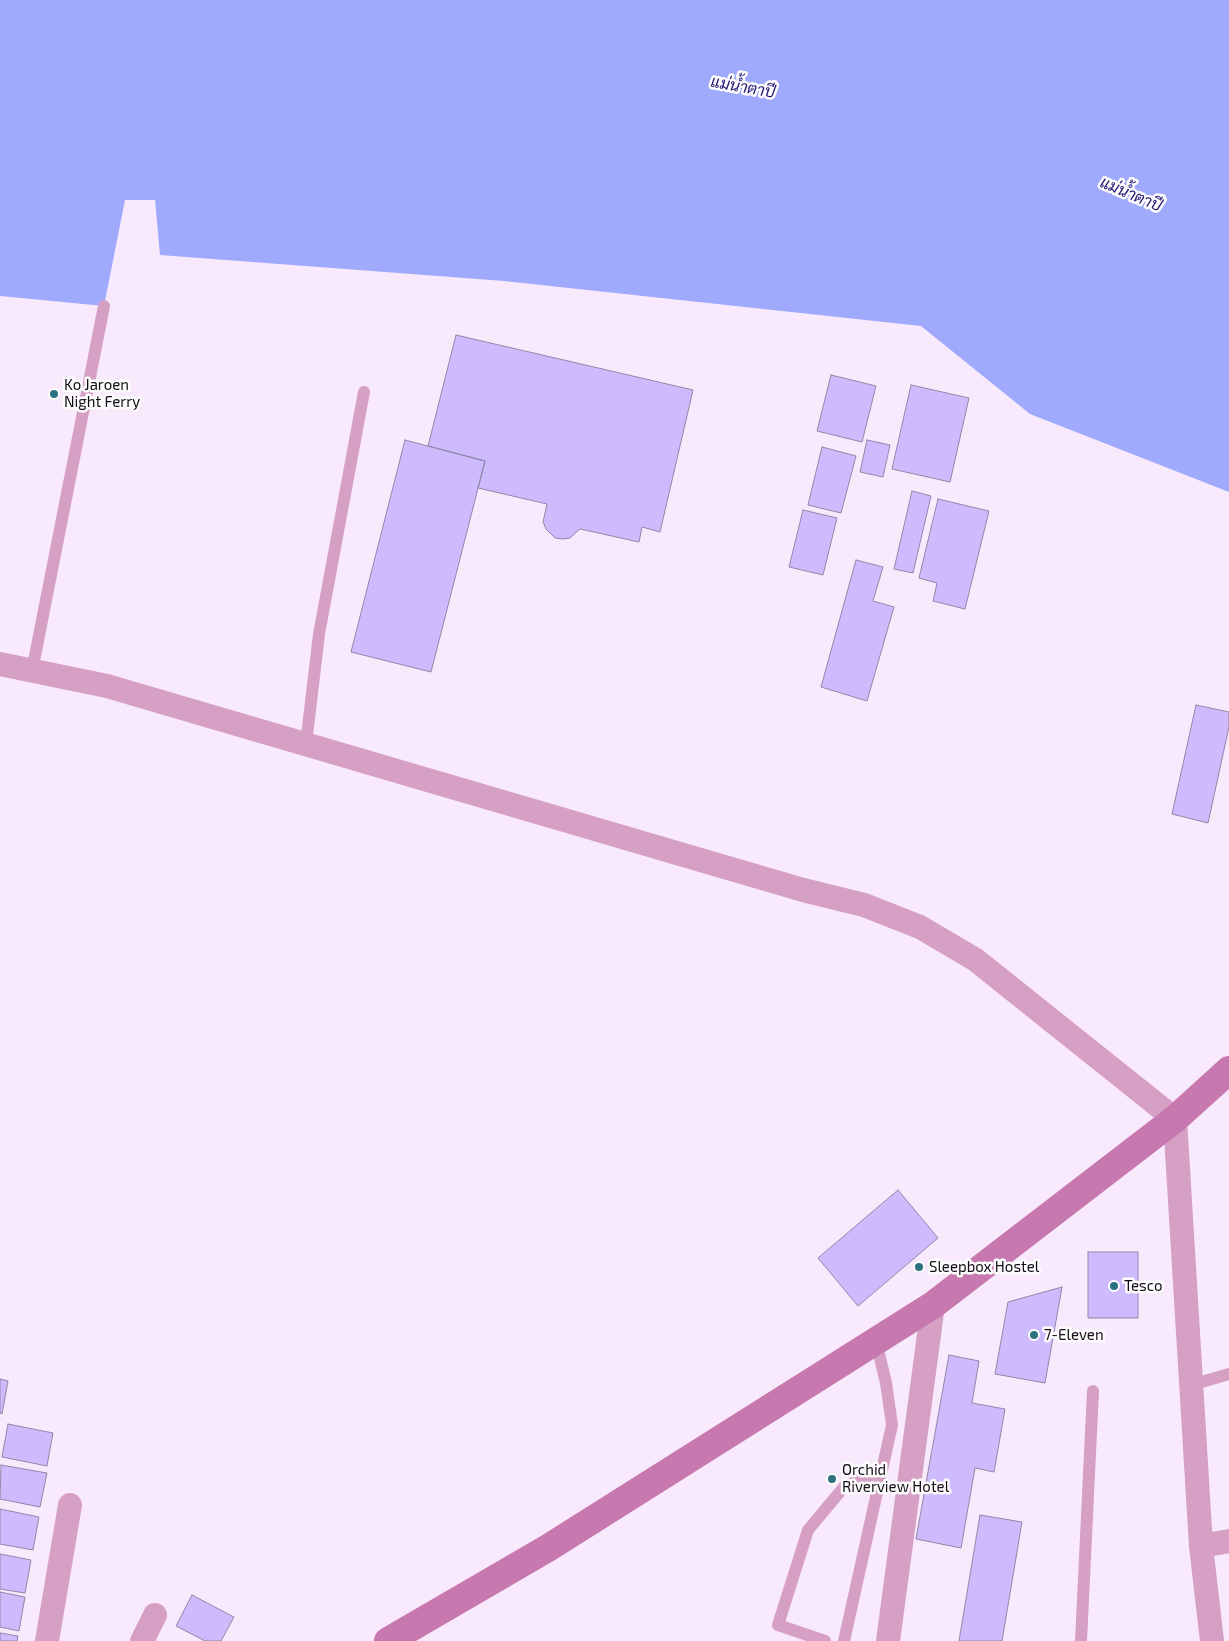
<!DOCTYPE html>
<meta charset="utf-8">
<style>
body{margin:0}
canvas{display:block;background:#f8e9fc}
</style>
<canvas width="1229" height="1641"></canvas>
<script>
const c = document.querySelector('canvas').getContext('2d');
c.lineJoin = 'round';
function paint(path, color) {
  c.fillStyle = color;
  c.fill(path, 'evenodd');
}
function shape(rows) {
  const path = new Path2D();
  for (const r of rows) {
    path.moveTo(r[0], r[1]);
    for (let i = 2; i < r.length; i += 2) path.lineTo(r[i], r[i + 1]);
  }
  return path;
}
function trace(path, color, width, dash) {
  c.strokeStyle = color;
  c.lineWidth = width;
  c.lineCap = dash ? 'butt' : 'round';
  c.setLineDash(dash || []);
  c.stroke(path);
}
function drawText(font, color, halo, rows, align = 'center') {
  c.font = font + ' "Exo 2",Sarabun,sans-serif';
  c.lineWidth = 5;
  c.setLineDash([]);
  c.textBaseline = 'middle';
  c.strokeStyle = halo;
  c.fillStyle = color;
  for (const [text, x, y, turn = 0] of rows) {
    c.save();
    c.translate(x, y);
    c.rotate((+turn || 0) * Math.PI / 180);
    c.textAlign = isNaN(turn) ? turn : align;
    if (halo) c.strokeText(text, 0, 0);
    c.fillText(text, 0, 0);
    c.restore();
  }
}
const water = shape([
 [0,0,1229,0,1229,492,1030,414,921,326,504,281,160,255,155,200,125,200,104,306,0,296]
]);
const building = shape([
 [456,335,693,390,660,532,642,527,639,542,580,529,570,538,563,539,555,538,546,529,543,522,547,504,478,488,485,461,428,446,456,335],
 [831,375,876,386,862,442,817,431,831,375],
 [911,385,969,398,950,482,892,469,911,385],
 [405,440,485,461,431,672,351,652,405,440],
 [867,440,890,445,883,477,860,472,867,440],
 [822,447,856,456,841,513,808,505,822,447],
 [912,491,931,496,913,573,894,569,912,491],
 [938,499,989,511,965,609,933,601,937,583,919,578,938,499],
 [803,510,837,518,823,575,789,567,803,510],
 [856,560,883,567,873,601,894,607,867,701,821,687,856,560],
 [1196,705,1229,712,1229,727,1208,823,1172,814,1196,705],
 [898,1190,938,1238,858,1306,818,1258,898,1190],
 [1088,1252,1138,1252,1138,1318,1088,1318,1088,1252],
 [1062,1287,1045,1383,995,1374,1008,1302,1062,1287],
 [949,1355,979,1361,972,1403,1005,1409,994,1472,975,1468,961,1548,916,1539,949,1355],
 [0,1379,8,1381,2,1414,0,1413,0,1379],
 [8,1424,53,1433,47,1466,2,1457,8,1424],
 [1,1465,47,1473,40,1507,0,1499,1,1465],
 [0,1509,39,1517,33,1550,0,1544,0,1509],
 [980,1515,1022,1522,1002,1641,959,1641,980,1515],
 [0,1554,31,1560,25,1593,0,1589,0,1554],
 [0,1592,25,1597,19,1631,0,1627,0,1592],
 [192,1595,234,1617,221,1641,205,1641,176,1626,192,1595],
 [0,1633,18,1636,17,1641,0,1641,0,1633]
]);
const service = shape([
 [32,671,104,306],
 [306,744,319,634,364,392],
 [1191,1385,1229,1374],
 [825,1641,778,1625,808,1530,844,1487,882,1470],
 [844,1641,892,1425,886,1383,876,1341],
 [1081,1641,1093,1391]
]);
const minor = shape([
 [0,664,107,686,803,890,864,905,920,927,976,960,1175,1119,1201,1546,1212,1641],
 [1201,1546,1229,1541],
 [47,1641,70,1505],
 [142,1641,155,1615],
 [888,1641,933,1305]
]);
const secondary = shape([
 [388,1641,548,1548,933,1305,1175,1119,1229,1070]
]);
const markers = [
 [54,394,5,"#2c7180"],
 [919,1267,5,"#2c7180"],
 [1114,1286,5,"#2c7180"],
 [1034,1335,5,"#2c7180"],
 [832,1479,5,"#2c7180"]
];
const poiNames = [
 ["Ko Jaroen",64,385],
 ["Night Ferry",64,402],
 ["Sleepbox Hostel",929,1267],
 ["Tesco",1124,1286],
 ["7-Eleven",1044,1335],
 ["Orchid",842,1470],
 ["Riverview Hotel",842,1487]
];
const waterNames = [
 ["แม่น้ำตาปี",743,87,10],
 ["แม่น้ำตาปี",1131,194,23]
];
paint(water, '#9faafc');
paint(building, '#cebbfd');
trace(building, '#9087a7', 1);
trace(service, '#d6a0c4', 12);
trace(minor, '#d6a0c4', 24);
trace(secondary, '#c778af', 28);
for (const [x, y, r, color] of markers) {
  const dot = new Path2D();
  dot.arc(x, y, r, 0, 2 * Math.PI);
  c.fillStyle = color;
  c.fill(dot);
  trace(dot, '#fcfcfc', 2);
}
drawText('15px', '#140c16', '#fcfcfc', poiNames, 'left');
drawText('italic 16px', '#201572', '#fcfcfc', waterNames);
</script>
